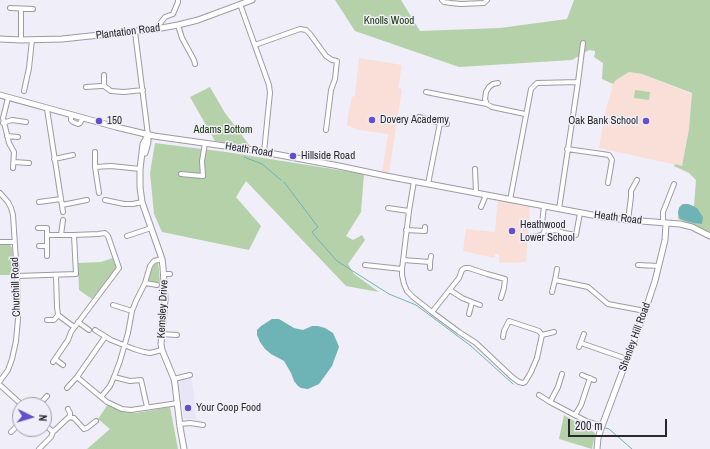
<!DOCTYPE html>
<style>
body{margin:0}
#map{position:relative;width:710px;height:449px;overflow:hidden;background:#f0eef8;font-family:"Archivo Narrow",sans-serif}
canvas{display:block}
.north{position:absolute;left:12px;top:397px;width:40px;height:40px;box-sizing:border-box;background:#f0eef8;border:1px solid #a19fa7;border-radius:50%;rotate:95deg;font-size:11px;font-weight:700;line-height:16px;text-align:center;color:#2a292d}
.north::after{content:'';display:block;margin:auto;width:14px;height:18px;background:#644fc8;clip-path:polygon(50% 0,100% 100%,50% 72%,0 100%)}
.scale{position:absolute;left:568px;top:419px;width:99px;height:18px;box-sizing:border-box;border:2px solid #2a292d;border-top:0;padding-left:5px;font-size:12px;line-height:14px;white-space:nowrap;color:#2a292d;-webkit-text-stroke:3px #f0eef8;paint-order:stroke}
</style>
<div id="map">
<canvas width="710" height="449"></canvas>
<div class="north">N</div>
<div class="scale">200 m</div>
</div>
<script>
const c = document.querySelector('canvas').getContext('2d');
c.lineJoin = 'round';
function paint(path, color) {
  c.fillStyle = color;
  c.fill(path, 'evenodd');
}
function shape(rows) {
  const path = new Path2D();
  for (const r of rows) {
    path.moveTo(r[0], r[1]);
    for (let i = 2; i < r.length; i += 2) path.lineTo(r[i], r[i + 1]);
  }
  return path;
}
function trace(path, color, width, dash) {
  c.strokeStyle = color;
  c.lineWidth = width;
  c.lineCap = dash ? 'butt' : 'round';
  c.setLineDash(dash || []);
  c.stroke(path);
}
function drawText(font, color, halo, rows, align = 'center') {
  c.font = font + ' "Archivo Narrow",sans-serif';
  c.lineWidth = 3;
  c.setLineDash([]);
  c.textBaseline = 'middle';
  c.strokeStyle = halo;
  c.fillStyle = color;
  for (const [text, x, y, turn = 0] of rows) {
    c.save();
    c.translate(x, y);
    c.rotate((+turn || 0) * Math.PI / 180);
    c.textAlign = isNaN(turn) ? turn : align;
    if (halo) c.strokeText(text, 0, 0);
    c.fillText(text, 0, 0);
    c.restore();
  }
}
const built = shape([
 [191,377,194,392,196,419,184,419,179,381]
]);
const education = shape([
 [359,58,402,65,398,88,402,89,389,173,382,172,388,134,359,130,347,125,348,115,352,97,355,96],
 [629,72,642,74,692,94,689,129,682,166,599,148,605,113,613,84,616,80],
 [498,200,530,207,526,262,499,263,499,254,495,254,494,258,463,251,466,229,495,232]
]);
const green = shape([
 [335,0,401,0,420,31,500,28,567,19,574,0,710,0,710,232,678,219,678,211,680,206,683,204,688,204,694,206,696,180,689,173,674,166,675,164,682,166,689,129,692,93,642,74,629,72,616,80,613,84,602,79,603,63,594,57,595,53,595,51,589,50,572,60,459,67,355,31],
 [210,87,225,113,250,146,215,141,190,97],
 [635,90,650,92,649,100,634,98],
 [155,143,226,152,364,174,361,212,346,236,353,240,362,235,365,240,348,264,354,274,379,292,346,286,246,181,236,197,261,226,249,250,162,232,154,214,150,173],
 [0,244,9,244,12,247,14,275,0,275],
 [113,258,116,268,92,299,79,290,78,263,101,262],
 [158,263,159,270,160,283,148,281,152,268,155,264],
 [108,404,121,411,136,413,170,407,178,449,87,449,110,429,98,419],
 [564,415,595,433,592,449,559,439]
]);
const water = shape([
 [683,204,688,204,697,208,703,217,702,224,693,223,680,219,678,213,679,208],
 [272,319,279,319,294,328,303,330,312,326,318,326,325,328,333,333,337,342,339,347,332,366,319,384,308,389,301,388,298,386,294,381,291,373,284,361,271,354,265,349,260,342,257,335,257,330,261,326]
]);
const stream = shape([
 [244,157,262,164,281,180],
 [284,182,318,227,312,232,314,235,337,261,389,294,416,305,471,346,513,384],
 [605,428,609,429,632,449]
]);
const minor = shape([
 [442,0,444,2,451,3,461,4,484,3,487,0],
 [240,4,269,85,270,93,264,152],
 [10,8,33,9],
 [178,25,182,38,194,60,195,64],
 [156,29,165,17,173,14,178,2,178,0],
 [135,32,148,135],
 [21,40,21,9],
 [255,45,300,29,306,30,310,34,326,56,332,60,337,61,335,79,331,90,326,130],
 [498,83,493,84,489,87,486,92,485,99,487,104,492,107,525,114],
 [104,86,104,75],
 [86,87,101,86,104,86,111,91,124,92,143,90],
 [24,91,29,68,32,40],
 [426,92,487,104],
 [8,98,3,118,9,143,14,152,13,168],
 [47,109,63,212],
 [71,115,71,120,73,122,78,124,80,123,83,118],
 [419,117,440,123,428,184],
 [3,123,12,120,26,122],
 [440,123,447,124],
 [7,136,18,137],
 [567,149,609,155,612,160,608,183],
 [54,159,73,155],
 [14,162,29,163],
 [95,167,95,152],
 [475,169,476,193],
 [181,174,191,175,203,176,202,161,205,143],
 [414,181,409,211,402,269,402,275,404,284,407,291,413,297,432,312,459,332,476,343,512,377,519,382,523,383,525,382,531,372,537,358,542,335,539,331,509,321,504,331,503,337],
 [0,193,8,202,11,208,13,215,17,276,18,319,16,341,12,359,8,370,0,381],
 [99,193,95,167,111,166,140,169],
 [105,200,124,204,133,204,142,202],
 [510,200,531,89,537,83,578,82],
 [39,202,61,199],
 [62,205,87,200],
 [544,206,542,224,545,230,549,231,557,230,564,233,576,235,580,213],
 [481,207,486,195],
 [388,208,409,211],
 [559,209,578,82,583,43],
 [628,220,631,197,631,191,637,180],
 [663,222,663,212,674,184],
 [38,228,47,228,47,256],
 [406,230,425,231,425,227],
 [61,235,63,220],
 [127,236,151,228],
 [531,237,538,236,543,234,545,230],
 [0,242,14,242],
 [39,246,47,246],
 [403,260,430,262,431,256],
 [365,265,402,269],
 [638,265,659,266],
 [430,268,430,262],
 [164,274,170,274],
 [56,275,57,307,58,315,74,327],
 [17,276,76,274,74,235,47,235],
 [555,280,557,269],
 [145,283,157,285],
 [450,290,462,298,472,302,469,314],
 [552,292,555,280,588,287,608,304,645,311],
 [472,302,480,305],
 [113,305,132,311],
 [432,312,459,278,462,270,465,268,469,268,487,274,505,279,504,288,501,298],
 [47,320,54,320,58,315],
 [78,322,89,330],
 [95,330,111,340,134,349,144,352,150,353,162,350],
 [161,334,177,335],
 [542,335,554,332],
 [581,343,627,359],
 [579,347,584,334],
 [55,359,63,365],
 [53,362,68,340,71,332,119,268,108,236,105,233,98,234,74,235],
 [562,374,558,387,550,402,586,421,602,426],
 [582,375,594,380],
 [77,377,107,402,122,409,131,410,178,403],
 [114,377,130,381,141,380,147,407],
 [174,379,190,375],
 [0,385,22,405],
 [67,388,77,377,105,337],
 [539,395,550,402],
 [101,397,110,386,114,377,120,361,128,333,132,311,136,301,145,283,150,266,154,261,162,259],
 [39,405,47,396],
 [68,409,70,413,70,417],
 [575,415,581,405,590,378],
 [44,424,53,432],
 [180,424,190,423,203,425],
 [11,432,20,423],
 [39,449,51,437,53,432,69,417,74,418,84,429,87,428,96,421]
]);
const tertiary = shape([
 [0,39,21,40,62,39,156,29,178,25,198,20,252,0],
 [0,95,116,127,154,136,253,150,339,166,386,176,603,217,628,220,680,224,692,227,710,236],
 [148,135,143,144,140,169,140,187,142,202,162,259,163,267,165,300,161,344,162,350,174,379,175,384,180,427,184,449],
 [145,153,148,142,148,136],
 [597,449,598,438,602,426,645,311,655,281,665,240,666,223]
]);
const markers = [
 [372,120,4,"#644fc8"],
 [99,121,4,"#644fc8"],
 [646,121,4,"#644fc8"],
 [293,156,4,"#644fc8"],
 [512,231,4,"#644fc8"],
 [188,408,4,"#644fc8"]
];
const parkNames = [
 ["Knolls Wood",389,21],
 ["Adams Bottom",223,130]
];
const streetNames = [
 ["Plantation Road",128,32,-7],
 ["Heath Road",249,150,9],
 ["Heath Road",618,218,7],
 ["Churchill Road",16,287,-92],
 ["Kemsley Drive",163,309,-87],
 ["Shenley Hill Road",635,337,-70]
];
const poiNames = [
 ["Dovery Academy",380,120],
 ["150",107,121],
 ["Oak Bank School",638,121,"right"],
 ["Hillside Road",301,156],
 ["Heathwood",520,225],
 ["Lower School",520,238],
 ["Your Coop Food",196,408]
];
paint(built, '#e8e5f7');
paint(education, '#f9dfd8');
paint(green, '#b5d1a9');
paint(water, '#6eb3b5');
trace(stream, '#6eb3b5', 1);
trace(minor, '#9c9ba5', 6);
trace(tertiary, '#9c9ba5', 7);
trace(minor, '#fff', 4);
trace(tertiary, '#fff', 5);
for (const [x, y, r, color] of markers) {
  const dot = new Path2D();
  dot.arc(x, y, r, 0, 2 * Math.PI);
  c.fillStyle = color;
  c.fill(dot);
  trace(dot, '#f0eef8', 1.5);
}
drawText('11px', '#153304', '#f0eef8', parkNames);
drawText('11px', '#2a292d', '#f0eef8', streetNames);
drawText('11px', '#2a292d', '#f0eef8', poiNames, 'left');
</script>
